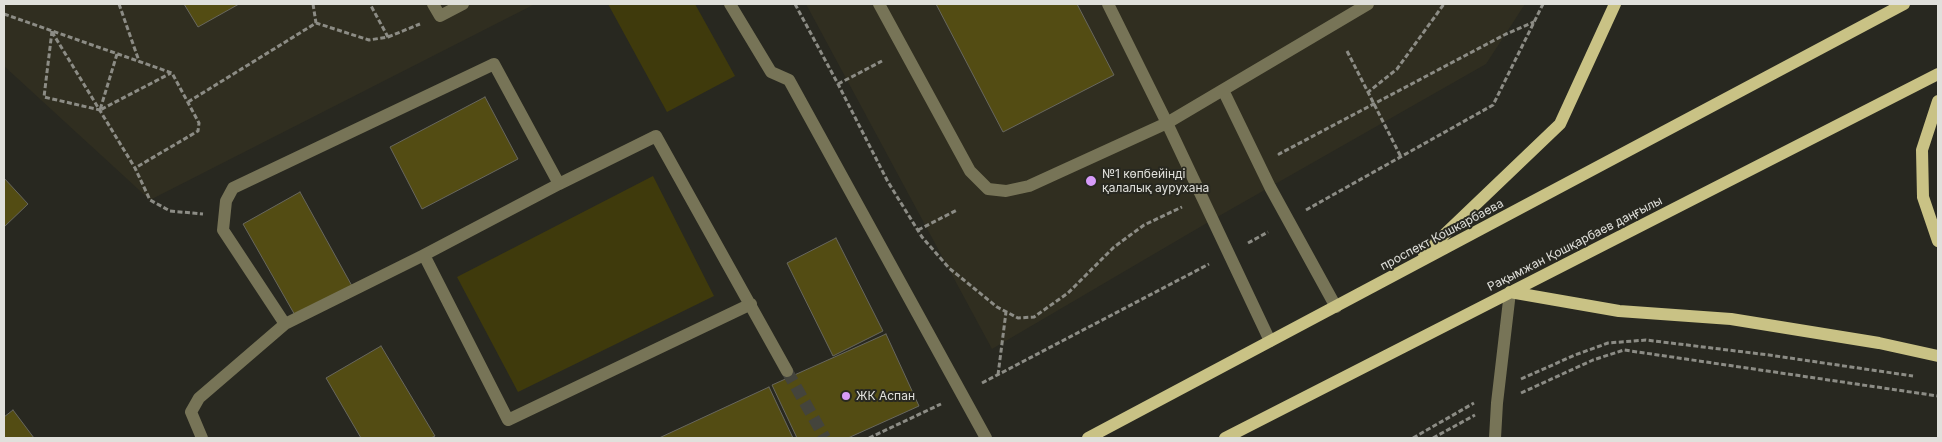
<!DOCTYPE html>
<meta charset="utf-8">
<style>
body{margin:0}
#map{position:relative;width:1942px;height:442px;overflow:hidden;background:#282820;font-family:Inter,sans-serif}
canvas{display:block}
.frame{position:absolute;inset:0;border:5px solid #e0e0db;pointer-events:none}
</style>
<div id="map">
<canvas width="1942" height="442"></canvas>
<div class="frame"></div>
</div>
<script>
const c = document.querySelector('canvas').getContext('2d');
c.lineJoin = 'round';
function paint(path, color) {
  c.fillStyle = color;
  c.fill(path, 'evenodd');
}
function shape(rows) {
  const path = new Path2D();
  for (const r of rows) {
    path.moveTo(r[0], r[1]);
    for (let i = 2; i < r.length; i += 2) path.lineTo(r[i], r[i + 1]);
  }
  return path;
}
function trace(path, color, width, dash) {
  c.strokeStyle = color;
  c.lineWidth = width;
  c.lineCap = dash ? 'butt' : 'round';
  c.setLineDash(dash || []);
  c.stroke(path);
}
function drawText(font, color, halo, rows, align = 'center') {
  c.font = font + ' Inter,sans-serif';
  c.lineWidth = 4;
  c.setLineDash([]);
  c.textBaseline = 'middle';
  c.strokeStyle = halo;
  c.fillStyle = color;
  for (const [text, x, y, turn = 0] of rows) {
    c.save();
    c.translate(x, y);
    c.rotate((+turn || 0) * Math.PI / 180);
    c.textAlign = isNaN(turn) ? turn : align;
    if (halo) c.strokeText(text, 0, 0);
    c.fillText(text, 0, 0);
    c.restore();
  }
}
const built = shape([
 [4,4,535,4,150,200,4,66],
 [806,4,1525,4,1486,64,1212,220,992,349]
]);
const green = shape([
 [608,4,695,4,735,76,667,112],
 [653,176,714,296,518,392,457,277]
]);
const building = shape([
 [184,4,239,4,198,27,184,4],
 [936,4,1077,4,1114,75,1003,132,936,4],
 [485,97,518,159,422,209,390,147,485,97],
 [4,178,28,204,4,227,4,178],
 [300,192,352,286,296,317,243,224,300,192],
 [836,238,883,331,833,356,787,263,836,238],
 [886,334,919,406,848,438,797,438,772,385,886,334],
 [381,346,435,436,431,438,361,438,326,378,381,346],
 [769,387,793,438,659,438,769,387],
 [13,410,34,438,4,438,4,417,13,410]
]);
const minorTunnel = shape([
 [787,371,825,438]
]);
const path = shape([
 [119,4,139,61],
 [313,4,316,23],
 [795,4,838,84,888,182,922,237,949,268,997,307,1018,318,1034,317,1068,293,1114,247,1144,225,1182,207],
 [4,14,172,73,199,123,198,131,135,168],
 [52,31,44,97,100,110],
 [52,32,135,168,150,200,170,211,203,214],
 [388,37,420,24],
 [1347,51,1401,157],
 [117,54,100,110,171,73],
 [838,84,882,61],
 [1367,93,1397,69,1444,4],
 [188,102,316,23,369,40,388,37,370,4],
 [1280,155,1279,154,1506,34,1534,22],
 [1306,210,1493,105,1543,4],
 [918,230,957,210],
 [1248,243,1268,232],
 [998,375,1006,312],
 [1521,379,1575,355,1608,343,1646,340,1769,355,1913,376],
 [982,383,1209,264],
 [1521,393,1593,360,1624,350,1938,396],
 [869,438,941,404],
 [1413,438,1474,403],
 [1433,438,1475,415]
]);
const minor = shape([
 [433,4,440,16,463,4],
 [730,4,771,72,789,80,986,438],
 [879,4,970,171,988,189,1006,191,1029,186,1167,123,1108,4],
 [1223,90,1270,187,1336,307],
 [559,184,424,255,508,420,751,304],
 [285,324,424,255],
 [1270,341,1167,123,1368,4],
 [202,438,191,412,199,398,285,324,223,230,226,201,233,188,494,64,559,184,656,136,787,371],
 [1495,438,1497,403,1510,292]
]);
const major = shape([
 [1938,101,1922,150,1923,197,1938,241],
 [1424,254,1560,124,1615,4],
 [1510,292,1619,311,1731,319,1879,343,1938,356],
 [1088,438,1904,4],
 [1225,438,1938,74]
]);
const markers = [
 [1091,181,6,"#d79bf9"],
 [846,396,5,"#d79bf9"]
];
const poiNames = [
 ["№1 көпбейінді",1102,174],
 ["қалалық аурухана",1102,188],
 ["ЖК Аспан",856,396]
];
const streetNames = [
 ["проспект Кошкарбаева",1442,235,-28],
 ["Рақымжан Қошқарбаев даңғылы",1575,244,-27]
];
paint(built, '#302e20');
paint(green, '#3f3a0c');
paint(building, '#534c13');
trace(building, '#68675e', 1);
trace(minorTunnel, '#44443c', 12, [12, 6]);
trace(path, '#8c8c85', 3, [5, 2.5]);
trace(minor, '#777457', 12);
trace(major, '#c9c285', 12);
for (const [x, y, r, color] of markers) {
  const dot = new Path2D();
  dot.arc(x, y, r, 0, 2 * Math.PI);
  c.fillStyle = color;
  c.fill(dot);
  trace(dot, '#282820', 2);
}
drawText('12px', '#e0e0db', '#282820', poiNames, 'left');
drawText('12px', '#e0e0db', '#282820', streetNames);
</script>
